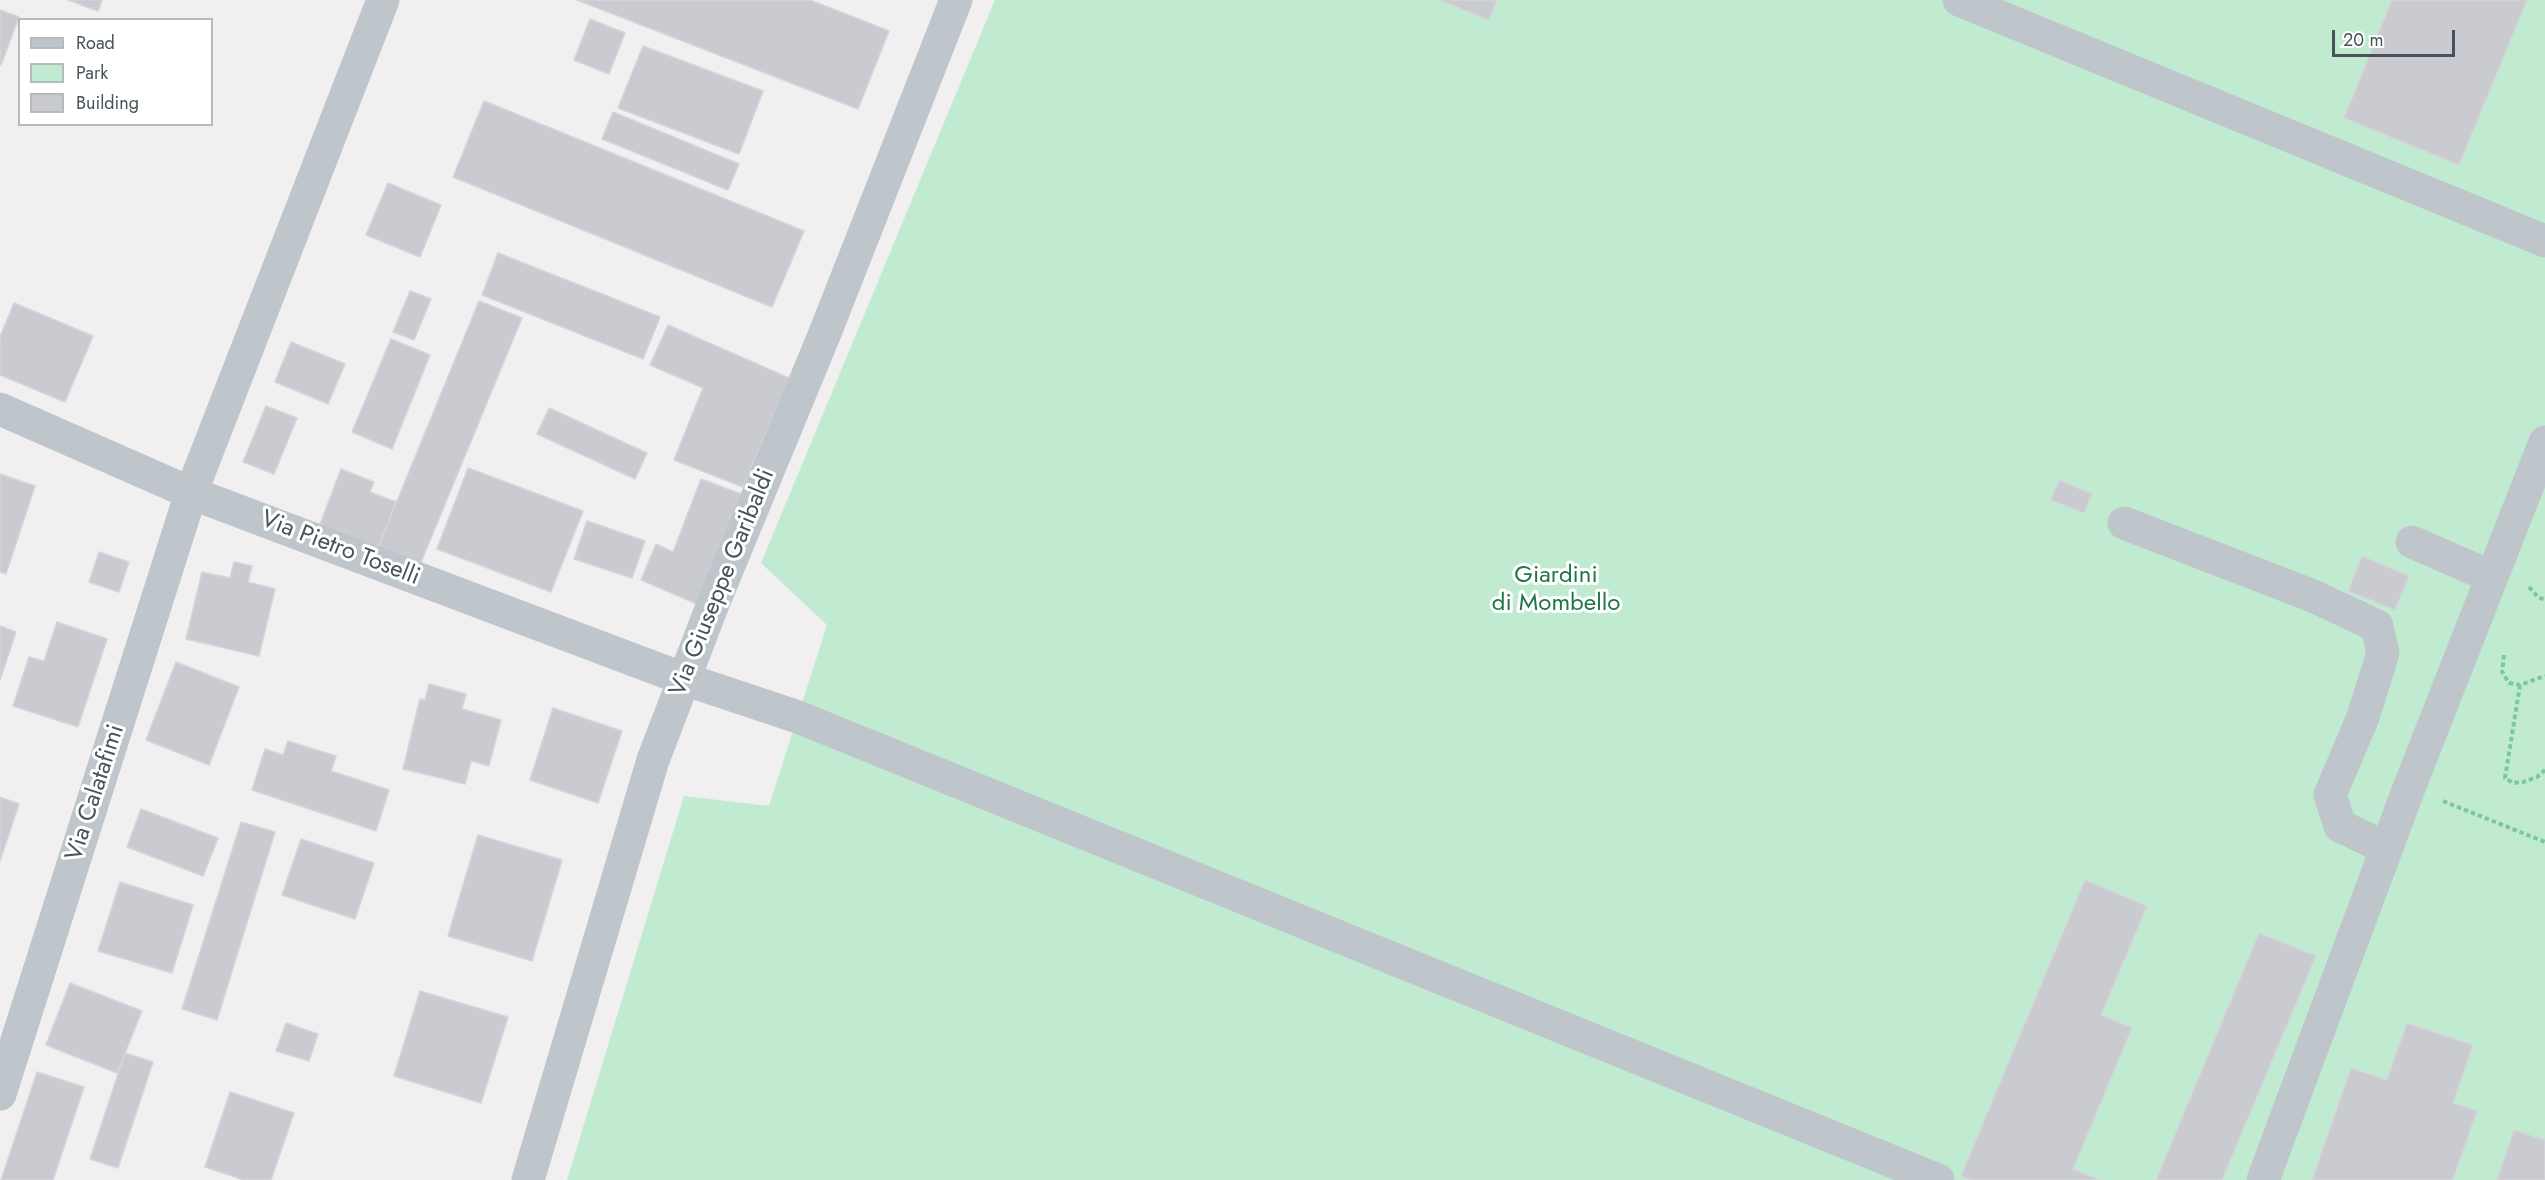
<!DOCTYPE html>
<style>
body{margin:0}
#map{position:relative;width:2545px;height:1180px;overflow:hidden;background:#f1efef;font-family:Jost,sans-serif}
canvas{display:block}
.legend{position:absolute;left:18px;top:18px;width:195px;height:108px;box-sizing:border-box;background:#fff;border:2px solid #b6babd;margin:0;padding:8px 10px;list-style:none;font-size:18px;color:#48525a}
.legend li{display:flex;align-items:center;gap:12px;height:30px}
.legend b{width:30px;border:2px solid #b6babd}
.scale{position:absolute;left:2332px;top:30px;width:123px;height:27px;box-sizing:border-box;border:3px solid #48525a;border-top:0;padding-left:8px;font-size:18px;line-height:21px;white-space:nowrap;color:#48525a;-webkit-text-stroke:4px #fff;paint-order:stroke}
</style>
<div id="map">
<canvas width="2545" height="1180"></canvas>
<ul class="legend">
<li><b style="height:8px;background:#bec6cc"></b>Road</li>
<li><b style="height:16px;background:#c1ebd0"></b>Park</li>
<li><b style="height:16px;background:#c9cbd1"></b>Building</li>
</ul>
<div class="scale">20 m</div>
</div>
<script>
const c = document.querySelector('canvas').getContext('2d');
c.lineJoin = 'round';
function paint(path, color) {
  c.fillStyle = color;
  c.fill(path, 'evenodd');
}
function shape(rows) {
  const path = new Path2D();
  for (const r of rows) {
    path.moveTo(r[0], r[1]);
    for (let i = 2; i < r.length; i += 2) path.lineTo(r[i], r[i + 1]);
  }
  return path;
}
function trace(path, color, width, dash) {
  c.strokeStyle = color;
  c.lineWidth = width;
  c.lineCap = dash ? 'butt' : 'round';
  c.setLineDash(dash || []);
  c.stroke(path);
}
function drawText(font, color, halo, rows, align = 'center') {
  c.font = font + ' Jost,sans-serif';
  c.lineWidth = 6;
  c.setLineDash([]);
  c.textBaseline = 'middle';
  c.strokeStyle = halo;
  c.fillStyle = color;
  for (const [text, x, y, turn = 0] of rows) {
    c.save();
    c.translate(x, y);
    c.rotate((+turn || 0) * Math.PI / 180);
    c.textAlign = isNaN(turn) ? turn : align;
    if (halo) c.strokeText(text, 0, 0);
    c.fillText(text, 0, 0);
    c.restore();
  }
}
const green = shape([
 [995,0,2545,0,2545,1180,567,1180,684,796,769,806,827,625,761,563]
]);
const building = shape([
 [68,0,102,0,98,11,68,0],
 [577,0,810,0,889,31,858,109,577,0],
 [1439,0,1497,0,1489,20,1439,0],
 [2392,0,2527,0,2459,165,2344,118,2392,0],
 [0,10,19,17,1,65,0,65,0,10],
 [590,19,625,33,609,74,574,60,590,19],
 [643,46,763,91,739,154,618,108,643,46],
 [484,101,804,231,772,307,453,177,484,101],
 [613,112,739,164,728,190,602,139,613,112],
 [388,183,441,205,420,257,366,235,388,183],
 [498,253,660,317,643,359,482,295,498,253],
 [410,291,431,299,414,340,393,332,410,291],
 [479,301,522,318,419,567,377,550,479,301],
 [14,303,93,336,65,402,0,375,0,337,14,303],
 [668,325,789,378,743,487,674,460,703,388,650,365,668,325],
 [391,339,430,355,392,449,352,432,391,339],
 [291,342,345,364,328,404,275,382,291,342],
 [266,406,297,418,274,474,243,462,266,406],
 [549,408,647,453,635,479,537,434,549,408],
 [468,468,583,511,551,592,437,549,468,468],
 [341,469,374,482,370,492,396,502,377,550,319,527,341,469],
 [0,474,35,486,6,574,0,572,0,474],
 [701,479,741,494,697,604,641,580,656,544,673,552,701,479],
 [2059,480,2092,494,2084,513,2051,500,2059,480],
 [587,521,645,541,632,578,574,559,587,521],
 [99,552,129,562,119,592,89,582,99,552],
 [2362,556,2409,576,2395,610,2348,591,2362,556],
 [234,562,252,566,248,582,275,589,259,656,186,639,202,572,230,578,234,562],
 [57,622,107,639,78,727,13,706,29,657,44,661,57,622],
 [0,626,16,632,0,680,0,626],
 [176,662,239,687,209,765,146,740,176,662],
 [429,684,466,694,462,709,501,720,489,766,471,761,465,784,403,769,420,699,425,700,429,684],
 [553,708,622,731,598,803,530,780,553,708],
 [288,741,336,756,331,771,389,790,376,831,252,790,265,749,283,755,288,741],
 [0,797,19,804,0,861,0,797],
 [141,809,218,838,203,876,127,847,141,809],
 [241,822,275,832,217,1020,182,1009,241,822],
 [478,835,562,860,532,961,448,936,478,835],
 [301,839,374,863,355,919,282,895,301,839],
 [2085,880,2147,906,2101,1015,2132,1028,2073,1169,2100,1180,1971,1180,1961,1176,2085,880],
 [120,882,193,905,172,973,98,951,120,882],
 [2259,933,2316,956,2222,1180,2156,1180,2259,933],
 [70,983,142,1011,117,1073,46,1045,70,983],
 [420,991,508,1017,481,1103,394,1076,420,991],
 [286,1023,318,1034,309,1061,276,1051,286,1023],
 [2407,1023,2473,1045,2453,1103,2477,1111,2453,1180,2312,1180,2351,1068,2387,1080,2407,1023],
 [125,1053,153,1062,118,1168,90,1159,125,1053],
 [37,1072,84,1087,53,1180,1,1180,37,1072],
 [230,1092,294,1113,271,1180,244,1180,205,1167,230,1092],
 [2514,1130,2545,1140,2545,1180,2497,1180,2514,1130]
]);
const path = shape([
 [2529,587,2538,597,2545,600],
 [2504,655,2502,672,2509,683,2520,685,2545,676],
 [2520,685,2505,778,2513,783,2523,782,2537,777,2545,770],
 [2443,801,2545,842]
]);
const minor = shape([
 [1959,0,2545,241],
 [0,409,191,493,684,679,798,717,1938,1180],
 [2124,523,2313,596,2377,626,2383,653,2363,717,2330,795,2340,826,2386,848],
 [2412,542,2492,577],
 [0,1094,191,493,383,0],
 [528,1180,653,760,713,604,825,333,956,0],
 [2263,1180,2409,788,2545,442]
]);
const streetNames = [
 ["Via Pietro Toselli",340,549,21],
 ["Via Giuseppe Garibaldi",723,583,-68],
 ["Via Calatafimi",96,793,-72]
];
const parkNames = [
 ["Giardini",1556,576],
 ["di Mombello",1556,604]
];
paint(green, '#c1ebd0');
paint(building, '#c9cbd1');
trace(building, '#d3d5da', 1.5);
trace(path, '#7cc6a0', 4, [4.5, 3]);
trace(minor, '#bec6cc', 33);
drawText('24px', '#48525a', '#fff', streetNames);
drawText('24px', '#1f7649', '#fff', parkNames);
</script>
